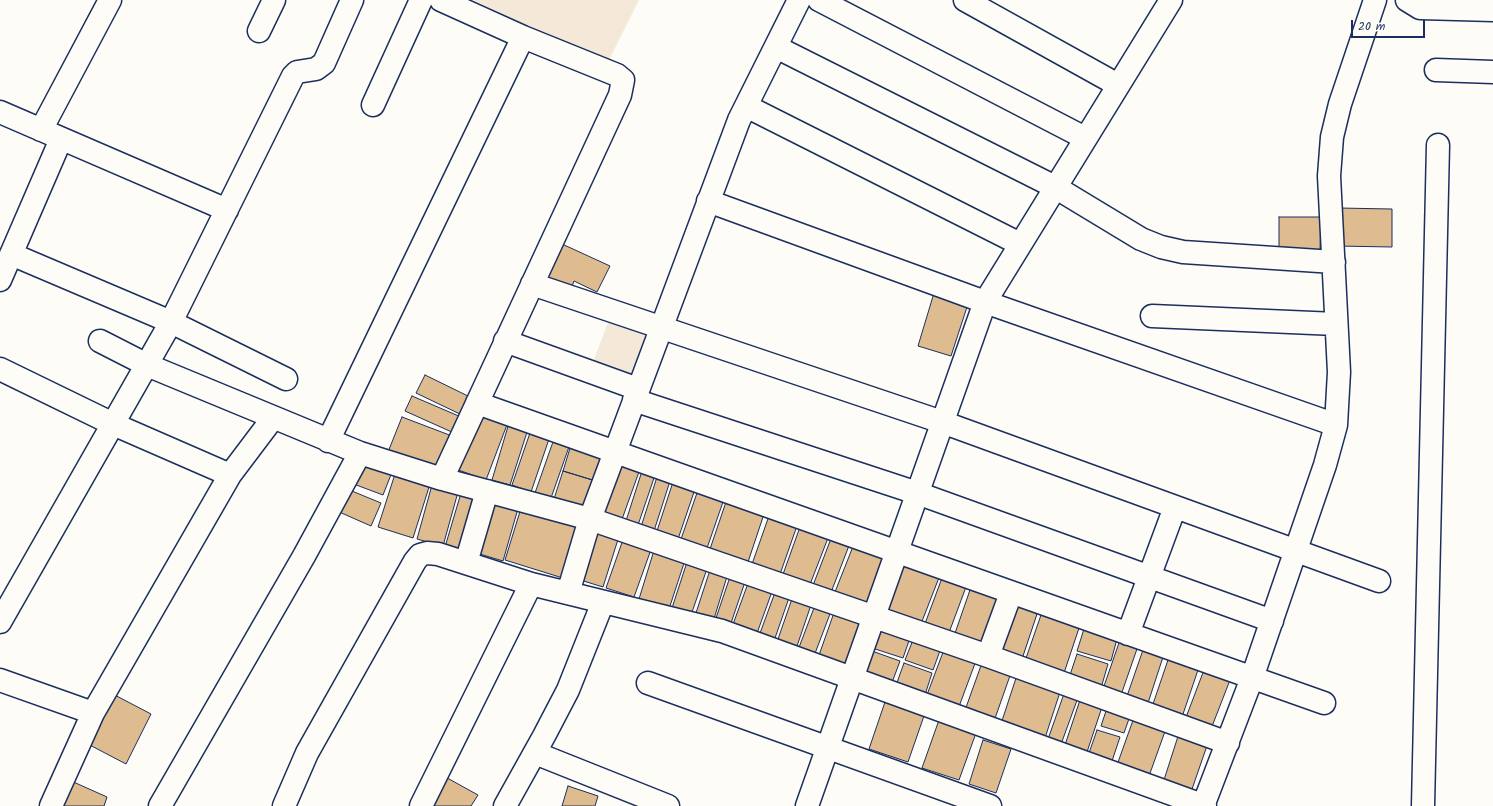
<!DOCTYPE html>
<style>
body{margin:0}
#map{position:relative;width:1493px;height:806px;overflow:hidden;background:#fdfcf7;font-family:Kalam,sans-serif}
canvas{display:block}
.scale{position:absolute;left:1351px;top:20px;width:74px;height:18px;box-sizing:border-box;border:2px solid #1b2f5e;border-top:0;padding-left:5px;font-size:12px;line-height:14px;white-space:nowrap;color:#1b2f5e;-webkit-text-stroke:3px #fdfcf7;paint-order:stroke}
</style>
<div id="map">
<canvas width="1493" height="806"></canvas>
<div class="scale">20 m</div>
</div>
<script>
const c = document.querySelector('canvas').getContext('2d');
c.lineJoin = 'round';
function paint(path, color) {
  c.fillStyle = color;
  c.fill(path, 'evenodd');
}
function shape(rows) {
  const path = new Path2D();
  for (const r of rows) {
    path.moveTo(r[0], r[1]);
    for (let i = 2; i < r.length; i += 2) path.lineTo(r[i], r[i + 1]);
  }
  return path;
}
function trace(path, color, width, dash) {
  c.strokeStyle = color;
  c.lineWidth = width;
  c.lineCap = dash ? 'butt' : 'round';
  c.setLineDash(dash || []);
  c.stroke(path);
}
const built = shape([
 [462,0,639,0,609,60],
 [611,315,657,329,637,382,591,367]
]);
const building = shape([
 [1338,208,1392,209,1392,247,1337,246,1338,208],
 [1279,217,1321,217,1320,250,1279,249,1279,217],
 [562,244,610,266,597,292,574,281,570,292,545,281,562,244],
 [934,293,968,304,951,356,918,346,934,293],
 [425,375,470,397,462,415,416,393,425,375],
 [412,396,461,417,454,433,405,411,412,396],
 [475,410,508,422,486,480,453,468,475,410],
 [402,417,452,436,439,471,388,452,402,417],
 [509,423,528,429,510,485,492,480,509,423],
 [531,430,550,436,531,492,512,485,531,430],
 [554,439,570,444,551,498,535,493,554,439],
 [571,445,608,456,599,482,563,471,571,445],
 [360,459,392,472,383,495,351,483,360,459],
 [618,461,640,469,621,522,598,513,618,461],
 [563,471,599,482,590,513,553,502,563,471],
 [642,471,655,475,637,528,625,524,642,471],
 [395,474,430,484,413,538,378,527,395,474],
 [657,477,670,481,653,534,640,530,657,477],
 [673,482,695,489,677,542,656,534,673,482],
 [432,485,458,492,443,546,417,539,432,485],
 [347,489,381,503,371,526,337,511,347,489],
 [698,490,724,499,706,551,680,542,698,490],
 [461,493,482,499,467,553,445,547,461,493],
 [489,497,519,505,503,561,473,552,489,497],
 [727,499,765,511,747,565,709,552,727,499],
 [522,505,583,524,566,579,505,560,522,505],
 [770,513,798,523,779,577,751,567,770,513],
 [595,525,620,533,603,587,577,579,595,525],
 [800,527,828,538,809,587,782,577,800,527],
 [625,534,653,544,634,597,606,588,625,534],
 [832,536,850,543,830,595,812,588,832,536],
 [656,544,687,554,669,609,639,599,656,544],
 [854,544,889,557,868,610,833,597,854,544],
 [689,556,709,563,691,615,672,608,689,556],
 [903,561,940,575,919,629,883,615,903,561],
 [712,564,729,570,713,622,695,616,712,564],
 [732,571,747,576,730,626,715,621,732,571],
 [750,578,774,586,756,636,732,627,750,578],
 [942,578,966,587,947,638,923,629,942,578],
 [777,587,791,592,774,641,759,636,777,587],
 [970,590,1000,599,983,649,953,639,970,590],
 [794,593,813,599,796,649,777,642,794,593],
 [817,600,833,606,814,656,798,650,817,600],
 [1013,602,1038,611,1020,665,995,656,1013,602],
 [836,607,869,618,851,670,818,658,836,607],
 [1041,615,1079,628,1063,676,1024,664,1041,615],
 [879,621,912,632,903,658,869,647,879,621],
 [1084,629,1117,639,1111,661,1077,651,1084,629],
 [915,635,942,645,933,670,905,660,915,635],
 [1120,640,1138,646,1121,695,1103,689,1120,640],
 [945,647,977,658,957,712,925,700,945,647],
 [1144,647,1164,654,1147,706,1126,699,1144,647],
 [869,650,900,661,890,688,860,677,869,650],
 [1077,654,1108,664,1101,688,1069,678,1077,654],
 [1169,657,1199,667,1182,717,1152,707,1169,657],
 [983,660,1012,670,993,724,964,713,983,660],
 [904,663,932,673,923,701,894,691,904,663],
 [1204,670,1230,680,1211,729,1185,720,1204,670],
 [1018,672,1062,686,1043,744,999,730,1018,672],
 [1066,688,1080,692,1060,747,1047,742,1066,688],
 [109,692,151,714,126,764,84,742,109,692],
 [1082,694,1104,701,1086,755,1064,748,1082,694],
 [886,699,925,713,908,762,869,749,886,699],
 [1109,702,1132,710,1124,733,1101,726,1109,702],
 [1136,712,1168,723,1149,776,1117,765,1136,712],
 [939,720,976,733,959,780,922,768,939,720],
 [1181,727,1210,737,1191,792,1163,783,1181,727],
 [1097,730,1120,737,1111,764,1088,756,1097,730],
 [983,740,1011,749,996,793,969,784,983,740],
 [440,774,478,795,471,806,423,806,440,774],
 [69,780,107,797,104,806,58,806,69,780],
 [568,786,598,796,595,806,562,806,568,786]
]);
const street = shape([
 [441,0,523,37,617,75,623,80,620,95,442,479],
 [819,0,1085,138],
 [965,0,1118,85],
 [1407,0,1420,8,1493,10],
 [259,31,274,0],
 [776,47,1055,187,1141,239,1161,247,1183,252,1334,262],
 [1436,70,1493,72],
 [373,105,421,0],
 [746,106,1020,244],
 [0,112,227,210],
 [41,130,110,0],
 [708,201,985,302,1336,425],
 [11,254,171,322,286,379],
 [0,280,61,139],
 [532,284,942,422,1379,581],
 [1152,316,1336,324],
 [100,341,147,365,360,453,442,479,590,519,988,656,1228,743],
 [505,341,638,389],
 [0,369,113,424,230,475,273,418],
 [634,400,917,493,1272,621],
 [477,403,1324,703],
 [328,441,523,37],
 [466,563,487,491],
 [568,593,590,519,739,120,799,0],
 [0,622,171,322,293,76,297,72,316,69,324,63,352,0],
 [1128,634,1175,507],
 [988,656,1011,593],
 [0,680,93,713],
 [648,683,990,806],
 [535,753,668,806],
 [51,806,93,713,230,475],
 [160,806,304,556,360,453],
 [284,806,307,753,415,561,420,555,427,553,438,554,531,584,722,631,1205,806],
 [421,806,531,584],
 [505,806,544,736,568,690,603,602],
 [807,806,985,302,1171,0],
 [1203,806,1252,678,1325,465,1336,425,1339,372,1329,176,1332,137,1340,104,1375,0],
 [1423,806,1438,145]
]);
paint(built, '#f4e9d8');
paint(building, '#debc90');
trace(building, '#1b2f5e', 1);
trace(street, '#1b2f5e', 25);
trace(street, '#fdfcf7', 22);
</script>
